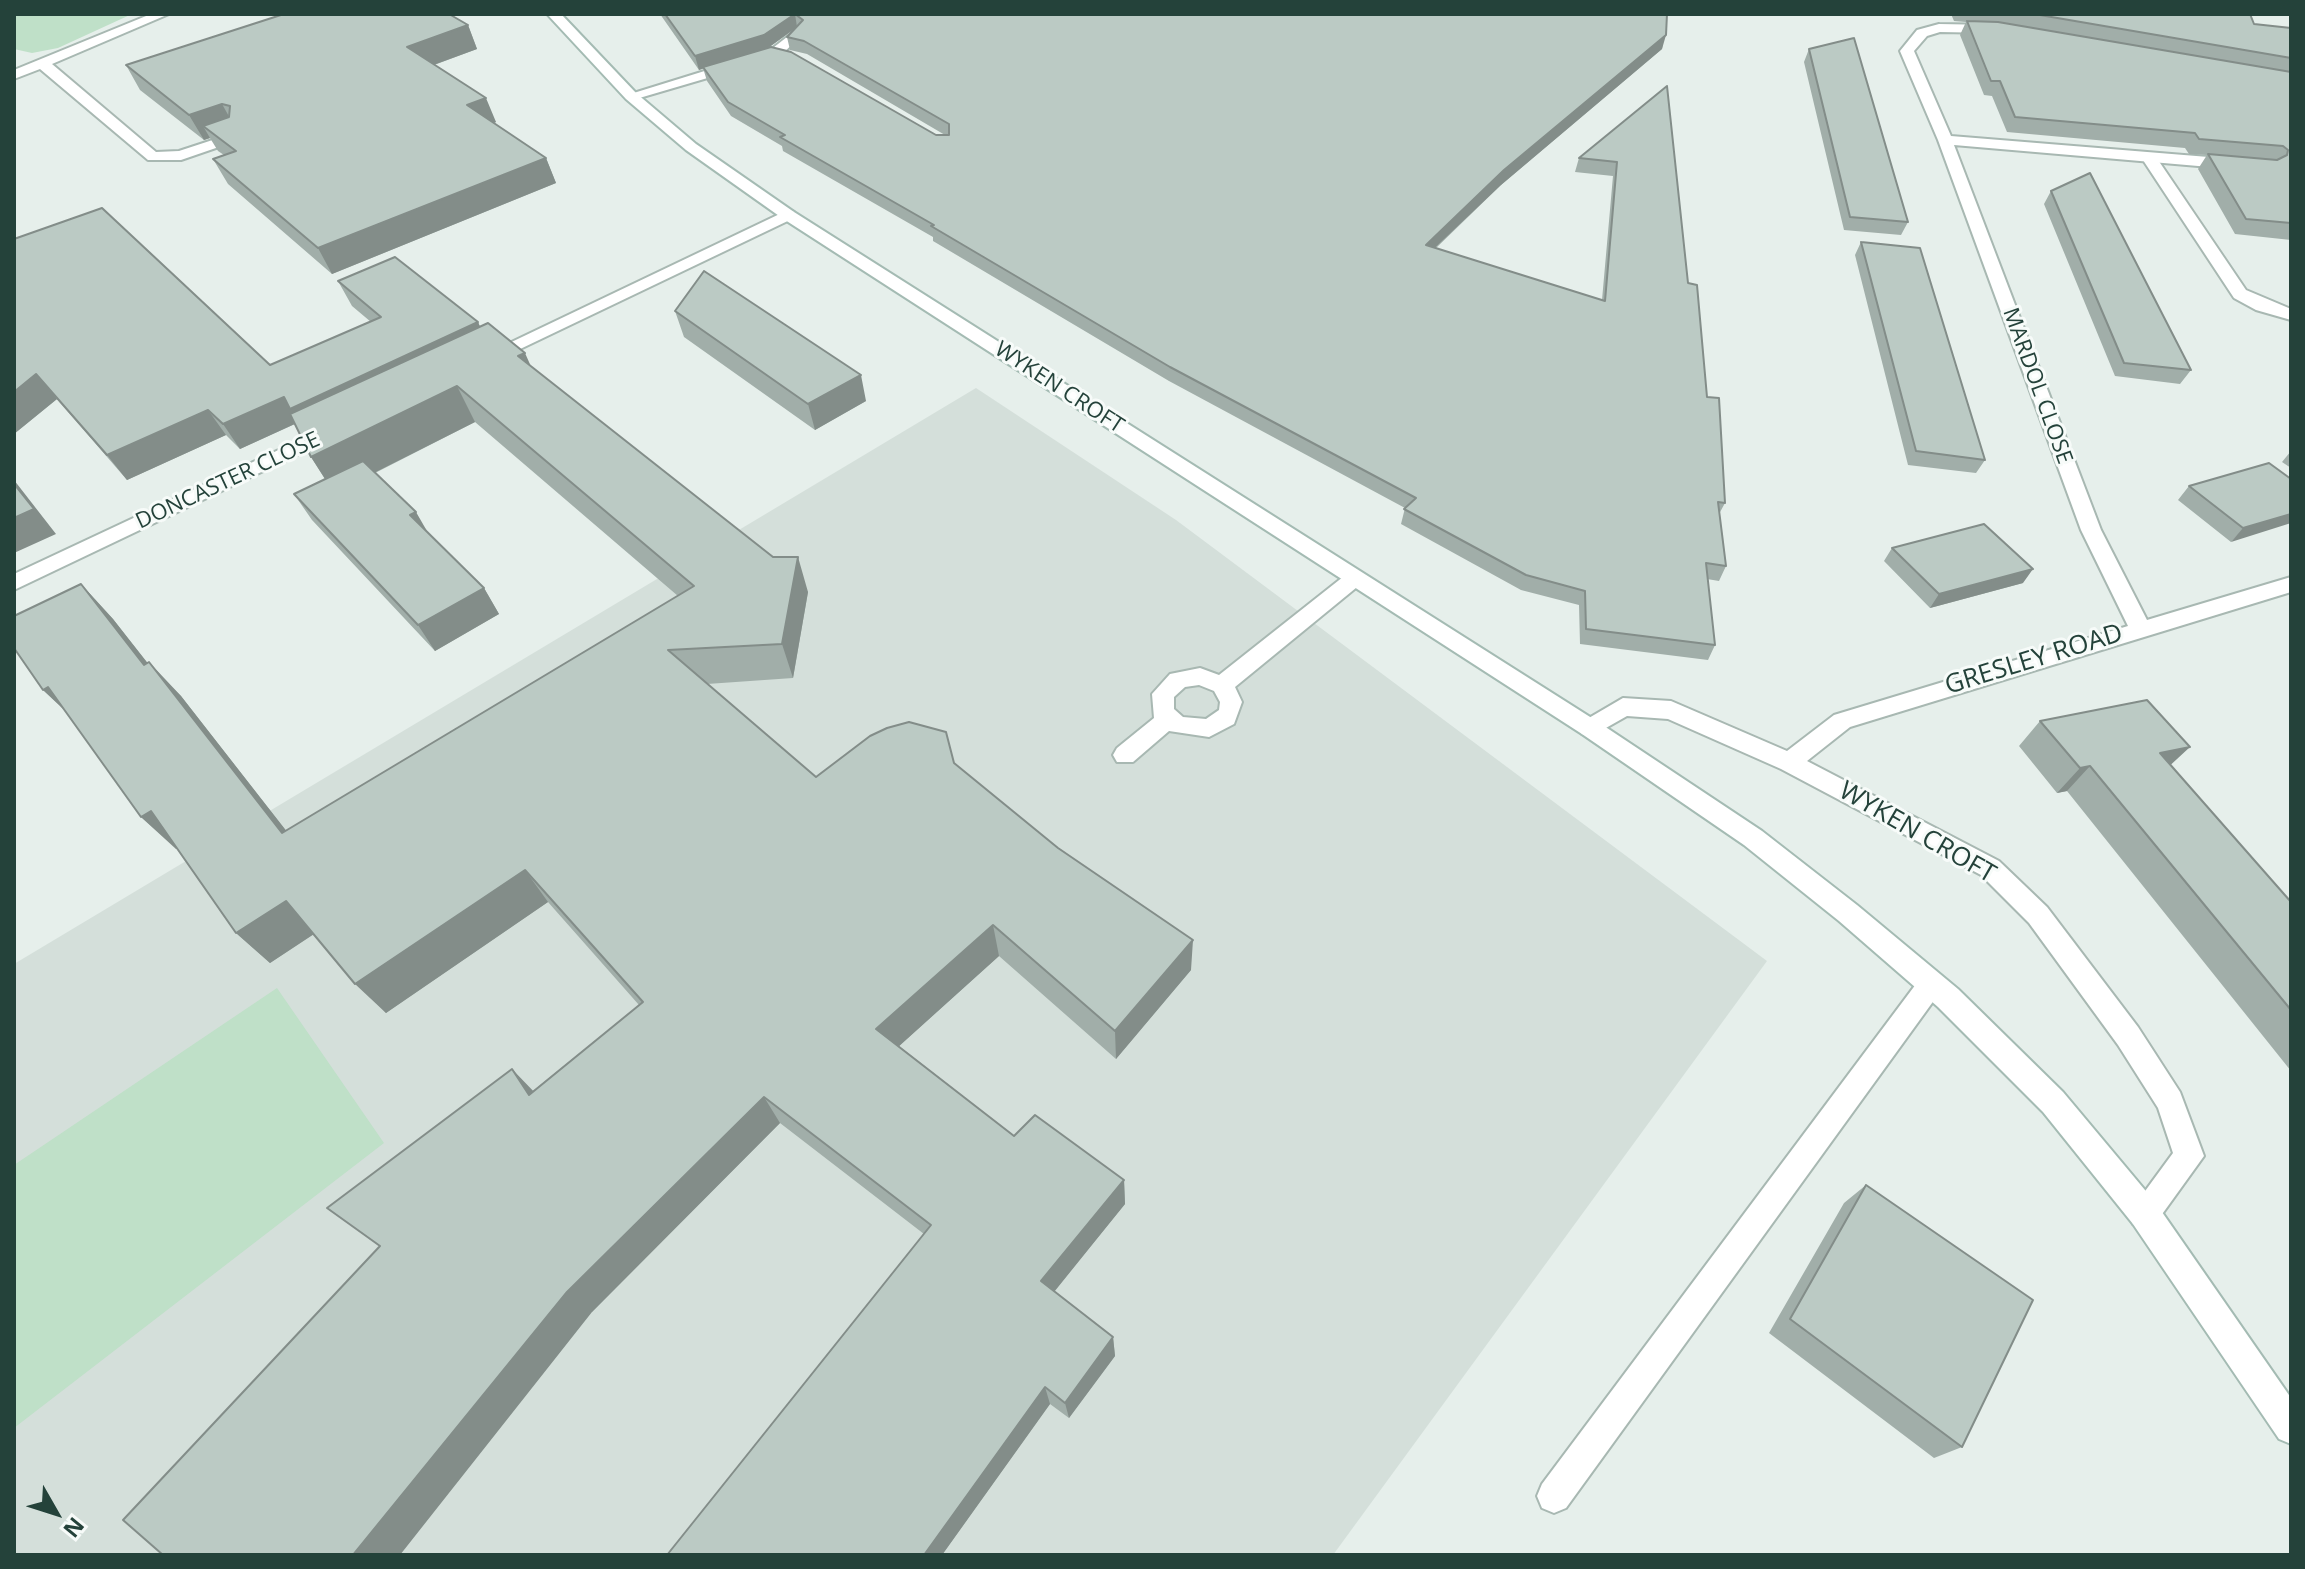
<!DOCTYPE html>
<style>
body{margin:0}
#map{position:relative;width:2305px;height:1569px;overflow:hidden;background:#e6efeb;font-family:"Open Sans",sans-serif}
canvas{display:block}
.frame{position:absolute;inset:0;border:16px solid #24423a;pointer-events:none}
.north{position:absolute;left:16px;top:1473px;width:80px;height:80px;-webkit-text-stroke:6px #f7fbf9;paint-order:stroke;rotate:129deg;font-size:22px;font-weight:700;line-height:32px;text-align:center;color:#24423a}
.north::after{content:'';display:block;margin:auto;width:28px;height:36px;background:#24423a;clip-path:polygon(50% 0,100% 100%,50% 72%,0 100%)}
</style>
<div id="map">
<canvas width="2305" height="1569"></canvas>
<div class="frame"></div>
<div class="north">N</div>
</div>
<script>
const c = document.querySelector('canvas').getContext('2d');
c.lineJoin = 'round';
function paint(path, color) {
  c.fillStyle = color;
  c.fill(path, 'evenodd');
}
function shape(rows) {
  const path = new Path2D();
  for (const r of rows) {
    path.moveTo(r[0], r[1]);
    for (let i = 2; i < r.length; i += 2) path.lineTo(r[i], r[i + 1]);
  }
  return path;
}
function trace(path, color, width, dash) {
  c.strokeStyle = color;
  c.lineWidth = width;
  c.lineCap = dash ? 'butt' : 'round';
  c.setLineDash(dash || []);
  c.stroke(path);
}
function drawText(font, color, halo, rows, align = 'center') {
  c.font = font + ' "Open Sans",sans-serif';
  c.lineWidth = 6;
  c.setLineDash([]);
  c.textBaseline = 'middle';
  c.strokeStyle = halo;
  c.fillStyle = color;
  for (const [text, x, y, turn = 0] of rows) {
    c.save();
    c.translate(x, y);
    c.rotate((+turn || 0) * Math.PI / 180);
    c.textAlign = isNaN(turn) ? turn : align;
    if (halo) c.strokeText(text, 0, 0);
    c.fillText(text, 0, 0);
    c.restore();
  }
}
const built = shape([
 [976,388,1176,520,1767,961,1333,1555,14,1555,14,964]
]);
const green = shape([
 [14,14,132,14,58,48,32,53,14,49],
 [277,988,384,1143,14,1428,14,1165]
]);
const lane = shape([
 [796,30,803,34,779,57,636,99,624,96,769,51,796,30],
 [2144,154,2154,154,2246,290,2291,309,2291,320,2256,310,2234,298,2141,157,2144,154],
 [1355,571,1366,578,1362,583,1235,687,1242,702,1234,724,1209,737,1169,731,1133,762,1117,762,1113,755,1117,748,1154,718,1152,694,1170,674,1200,668,1219,675,1348,573,1355,571],
 [1199,685,1214,691,1220,702,1219,710,1206,719,1183,717,1174,709,1174,697,1185,687,1199,685],
 [1931,972,1940,976,1944,984,1940,992,1566,1508,1554,1513,1542,1508,1537,1496,1542,1484,1922,976,1931,972]
]);
const street = shape([
 [151,14,169,14,52,64,156,152,179,151,237,132,242,133,242,139,181,160,148,160,40,69,14,79,14,70,151,14],
 [1939,24,1993,25,2000,29,1993,33,1940,32,1927,36,1914,51,1951,136,2233,159,2241,164,2233,169,1954,145,2101,530,2147,620,2291,577,2291,592,1850,727,1807,761,1999,861,2047,907,2138,1027,2180,1092,2204,1156,2155,1224,2144,1228,2133,1224,2129,1213,2173,1153,2158,1108,2118,1045,2029,923,1981,875,1781,769,1668,719,1627,716,1590,737,1582,734,1578,728,1582,722,1623,698,1671,701,1787,751,1834,715,2128,626,2081,530,1938,140,1900,51,1917,30,1939,24],
 [788,210,794,212,794,218,493,362,481,362,478,358,788,210],
 [334,424,341,426,341,434,14,590,14,574,334,424]
]);
const secondary = shape([
 [547,14,561,14,636,93,696,144,794,212,1598,722,1762,831,1857,905,1958,989,2063,1092,2155,1202,2291,1398,2291,1444,2279,1439,2133,1224,2043,1112,1938,1007,1839,921,1744,845,1582,734,782,218,686,150,626,99,547,14]
]);
const wall = shape([
 [660,14,1667,14,1662,49,1501,185,1436,248,1602,300,1613,176,1575,172,1579,158,1667,86,1688,283,1725,503,1719,514,1726,566,1719,581,1707,579,1715,645,1708,660,1580,644,1579,605,1521,590,1401,524,1405,508,1169,381,933,241,933,237,783,151,782,146,731,116,707,81,703,68,699,70],
 [793,30,787,37,790,50,807,54,945,135,936,135,768,48],
 [1951,14,2250,14,2254,24,2291,28,2291,240,2235,234,2198,169,2207,155,2189,154,2185,148,2007,132,1992,96,1984,95,1960,35,1966,22,1954,21],
 [468,25,477,49,434,65,496,122,494,123,546,158,556,183,332,274,228,184,213,159,224,155,218,151,210,138,204,140,140,90,126,65],
 [1809,49,1908,222,1901,235,1844,230,1804,62],
 [2051,191,2191,370,2180,384,2115,376,2044,204],
 [14,239,270,365,371,322,352,306,338,281,478,322,480,327,532,367,808,592,793,678,707,684,816,777,954,763,1191,970,1116,1059,999,956,899,1046,1014,1136,1124,1180,1125,1204,1054,1291,1113,1337,1115,1356,1069,1418,1050,1404,942,1555,667,1555,924,1234,780,1123,592,1312,533,1091,639,1005,548,902,386,1013,314,934,270,963,236,933,177,849,141,817,65,710,43,690,81,584,113,619,147,663,181,696,286,831,678,596,475,422,375,473,429,534,484,588,499,614,435,651,312,520,294,494,325,479,311,457,295,424,240,449,226,435,127,480,57,399,14,434],
 [1861,242,1985,460,1976,473,1908,465,1855,255],
 [675,311,866,401,815,430,684,337],
 [2291,451,2291,468,2282,462],
 [2291,479,2231,542,2178,500,2189,486],
 [1892,548,2023,583,1930,608,1884,561],
 [2040,721,2171,765,2291,902,2291,1071,2067,791,2057,793,2019,746],
 [1866,1185,1962,1447,1934,1458,1769,1333,1844,1203]
]);
const shadedWall = shape([
 [795,14,797,27,768,48,699,70,695,56],
 [468,25,477,49,417,71,407,47],
 [1666,35,1662,49,1501,185,1423,259,1426,245,1504,170],
 [486,98,496,122,477,130,467,105],
 [222,104,236,129,203,126,210,138,204,140,189,115],
 [546,158,556,183,332,274,318,248],
 [478,322,489,347,299,422,240,449,223,424,284,397],
 [525,353,541,389,518,356],
 [36,374,57,399,14,434,14,392],
 [861,375,866,401,815,430,808,404],
 [457,386,475,422,334,493,311,457],
 [208,410,226,435,127,480,107,455],
 [14,480,56,534,14,553],
 [416,512,431,538,410,515],
 [2291,514,2291,523,2231,542,2243,528],
 [798,557,808,592,793,678,782,644],
 [2033,569,2023,583,1930,608,1939,594],
 [81,584,113,619,176,699,144,665],
 [484,588,499,614,435,651,418,625],
 [149,662,181,696,313,865,282,833],
 [48,687,79,724,43,690],
 [2190,747,2164,771,2160,753],
 [2090,766,2067,791,2057,793,2080,768],
 [151,811,186,844,176,849,141,817],
 [525,870,548,902,386,1013,355,984],
 [286,901,317,932,270,963,236,933],
 [993,925,999,956,887,1057,876,1029],
 [1193,940,1191,970,1116,1059,1115,1031],
 [512,1069,538,1096,529,1095],
 [764,1097,780,1123,592,1312,400,1555,353,1555,567,1292],
 [1124,1180,1125,1204,1046,1302,1041,1281],
 [1113,1337,1115,1356,1069,1418,1065,1403],
 [1045,1387,1050,1404,942,1555,924,1555]
]);
const building = shape([
 [284,14,449,14,468,25,407,47,486,98,467,105,546,158,318,248,213,159,236,151,203,126,229,117,230,106,222,104,189,115,126,65,284,14],
 [665,14,795,14,764,35,695,56,665,14],
 [795,14,1667,14,1666,35,1504,170,1426,245,1605,301,1617,162,1579,158,1667,86,1688,283,1697,285,1707,397,1719,398,1725,503,1718,502,1726,566,1706,563,1715,645,1586,629,1585,591,1526,575,1404,509,1416,498,1170,367,931,226,934,225,780,137,785,135,728,102,703,67,771,47,791,52,936,135,949,135,949,124,804,41,787,37,803,20,795,14],
 [2034,14,2250,14,2254,24,2291,28,2291,58,2034,14],
 [1967,21,1998,22,2291,72,2291,223,2246,219,2208,154,2277,160,2287,155,2288,150,2283,146,2199,139,2195,133,2015,117,2000,81,1991,81,1967,21],
 [1854,38,1908,222,1850,217,1809,49,1854,38],
 [2090,173,2191,370,2124,363,2051,191,2090,173],
 [102,208,270,365,381,317,338,281,395,257,478,322,290,409,284,397,223,424,208,410,107,455,36,374,14,392,14,239,102,208],
 [1861,242,1920,248,1985,460,1916,451,1861,242],
 [704,271,861,375,808,404,675,311,704,271],
 [488,323,525,353,518,356,773,557,798,557,782,644,668,650,816,777,870,736,887,728,909,722,946,732,954,763,1058,848,1193,940,1115,1031,993,925,876,1029,1014,1136,1035,1115,1124,1180,1041,1281,1113,1337,1065,1403,1045,1387,924,1555,667,1555,931,1225,764,1097,567,1292,353,1555,163,1555,123,1520,380,1246,327,1208,512,1069,529,1095,643,1002,525,870,355,984,286,901,236,933,151,811,141,817,48,687,43,690,14,648,14,616,81,584,144,665,149,662,282,833,694,586,457,386,311,457,290,414,488,323],
 [363,461,416,512,410,515,484,588,418,625,294,494,363,461],
 [2269,463,2291,479,2291,514,2243,528,2189,486,2269,463],
 [14,484,34,509,14,518,14,484],
 [1984,524,2033,569,1939,594,1892,548,1984,524],
 [2147,700,2190,747,2160,753,2291,902,2291,1010,2090,766,2080,768,2040,721,2147,700],
 [1866,1185,2033,1300,1962,1447,1790,1319,1866,1185]
]);
const farStreetnames = [
 ["MARDOL CLOSE",2037,386,70],
 ["WYKEN CROFT",1059,388,33],
 ["DONCASTER CLOSE",228,481,-25]
];
const streetNames = [
 ["GRESLEY ROAD",2034,660,-17],
 ["WYKEN CROFT",1917,833,30]
];
paint(built, '#d4dfda');
paint(green, '#bfe0c8');
trace(lane, '#a8b8b2', 4);
trace(street, '#a8b8b2', 4);
trace(secondary, '#a4bbb3', 4);
paint(lane, '#fff');
paint(street, '#fff');
paint(secondary, '#fff');
paint(wall, '#a1aea9');
paint(shadedWall, '#838d89');
paint(building, '#bbcac4');
trace(building, '#838d89', 2);
drawText('22px', '#24423a', '#f7fbf9', farStreetnames);
drawText('26px', '#24423a', '#f7fbf9', streetNames);
</script>
